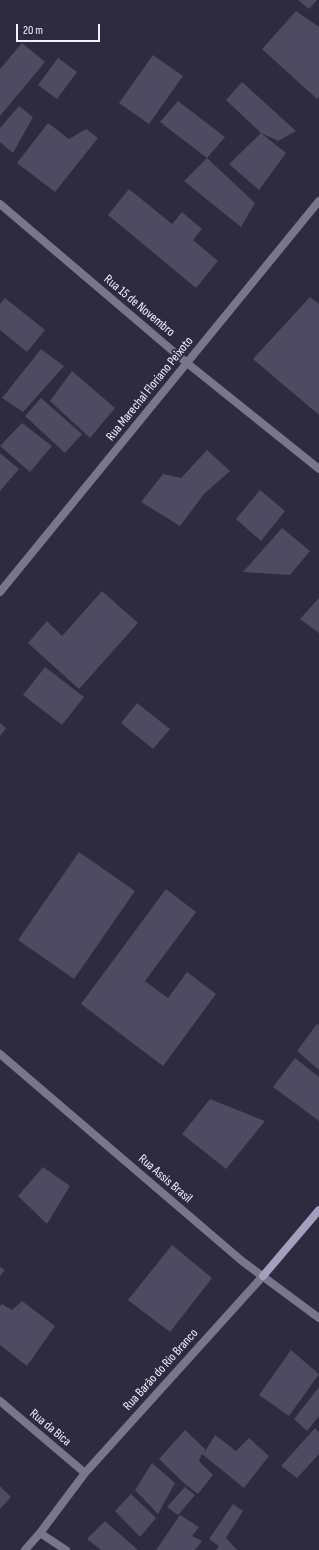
<!DOCTYPE html>
<meta charset="utf-8">
<style>
body{margin:0}
#map{position:relative;width:319px;height:1550px;overflow:hidden;background:#2e2a40;font-family:"Sofia Sans Condensed",sans-serif}
canvas{display:block}
.scale{position:absolute;left:16px;top:24px;width:84px;height:18px;box-sizing:border-box;border:2px solid #f2f0fe;border-top:0;padding-left:5px;font-size:12px;line-height:14px;white-space:nowrap;color:#f2f0fe;-webkit-text-stroke:3px #2e2a40;paint-order:stroke}
</style>
<div id="map">
<canvas width="319" height="1550"></canvas>
<div class="scale">20 m</div>
</div>
<script>
const c = document.querySelector('canvas').getContext('2d');
c.lineJoin = 'round';
function paint(path, color) {
  c.fillStyle = color;
  c.fill(path, 'evenodd');
}
function shape(rows) {
  const path = new Path2D();
  for (const r of rows) {
    path.moveTo(r[0], r[1]);
    for (let i = 2; i < r.length; i += 2) path.lineTo(r[i], r[i + 1]);
  }
  return path;
}
function trace(path, color, width, dash) {
  c.strokeStyle = color;
  c.lineWidth = width;
  c.lineCap = dash ? 'butt' : 'round';
  c.setLineDash(dash || []);
  c.stroke(path);
}
function drawText(font, color, halo, rows, align = 'center') {
  c.font = font + ' "Sofia Sans Condensed",sans-serif';
  c.lineWidth = 4;
  c.setLineDash([]);
  c.textBaseline = 'middle';
  c.strokeStyle = halo;
  c.fillStyle = color;
  for (const [text, x, y, turn = 0] of rows) {
    c.save();
    c.translate(x, y);
    c.rotate((+turn || 0) * Math.PI / 180);
    c.textAlign = isNaN(turn) ? turn : align;
    if (halo) c.strokeText(text, 0, 0);
    c.fillText(text, 0, 0);
    c.restore();
  }
}
const building = shape([
 [298,0,317,0,309,9],
 [296,11,319,27,319,96,317,99,262,49],
 [22,43,45,62,0,116,0,69],
 [153,55,183,76,149,124,119,103],
 [58,58,77,72,57,99,38,85],
 [242,82,296,131,278,141,261,133,226,100],
 [178,101,225,137,207,158,160,122],
 [19,106,33,117,13,153,0,142,0,128],
 [48,123,69,139,86,129,98,138,55,192,17,163],
 [261,133,286,153,259,190,229,164],
 [207,158,255,203,241,227,184,181],
 [129,189,172,224,182,212,202,229,193,240,218,261,196,288,108,215],
 [310,297,319,304,319,415,253,359],
 [5,298,45,330,27,352,0,330,0,304],
 [41,349,64,366,23,412,2,398],
 [72,371,115,408,90,438,50,401],
 [41,398,82,434,65,453,25,416],
 [22,423,52,446,30,472,0,446],
 [207,450,230,471,204,494,180,526,141,502,163,474,181,478],
 [0,453,19,469,0,491],
 [260,490,285,511,261,541,236,519],
 [282,528,310,551,290,575,243,572],
 [102,591,138,623,79,689,28,643,47,621,62,636],
 [319,598,319,633,300,619],
 [45,667,84,697,62,725,23,695],
 [137,703,170,729,153,749,121,723],
 [0,723,6,728,0,736],
 [79,852,135,891,74,979,18,940],
 [166,889,196,912,145,981,168,998,187,972,216,994,163,1066,81,1004],
 [317,1024,319,1026,319,1070,297,1051],
 [295,1058,319,1077,319,1121,273,1087],
 [210,1099,265,1121,226,1169,182,1134],
 [43,1167,70,1186,47,1224,18,1196],
 [172,1245,212,1278,170,1332,128,1300],
 [0,1267,5,1270,0,1276],
 [22,1301,55,1326,27,1366,0,1345,0,1306,2,1304,12,1310],
 [291,1350,319,1374,289,1416,259,1395],
 [319,1387,319,1416,307,1431,294,1419],
 [315,1428,319,1432,319,1454,297,1478,281,1466],
 [185,1430,205,1449,204,1453,215,1435,236,1451,249,1438,269,1456,244,1488,202,1454,199,1461,213,1475,198,1494,185,1484,159,1459],
 [152,1463,175,1483,158,1514,135,1490],
 [0,1486,11,1497,0,1509],
 [185,1487,195,1495,178,1515,167,1507],
 [131,1494,156,1518,140,1537,115,1511],
 [233,1504,243,1511,226,1538,237,1550,216,1550,219,1546,209,1539],
 [180,1515,199,1527,192,1536,202,1541,195,1550,156,1550],
 [105,1521,138,1550,101,1550,87,1539]
]);
const street = shape([
 [0,204,187,363,319,469],
 [0,592,319,201],
 [0,1054,242,1261,319,1318],
 [0,1401,85,1473],
 [40,1533,66,1550],
 [25,1550,40,1533,85,1473,263,1276]
]);
const secondary = shape([
 [263,1276,319,1210]
]);
const streetNames = [
 ["Rua 15 de Novembro",139,306,40],
 ["Rua Marechal Floriano Peixoto",150,389,-51],
 ["Rua Assis Brasil",165,1179,41],
 ["Rua Barão do Rio Branco",161,1370,-48],
 ["Rua da Bica",50,1428,40]
];
paint(building, '#4e4a62');
trace(street, '#79768a', 8);
trace(secondary, '#a39fbe', 8);
drawText('13px', '#f2f0fe', '#2e2a40', streetNames);
</script>
